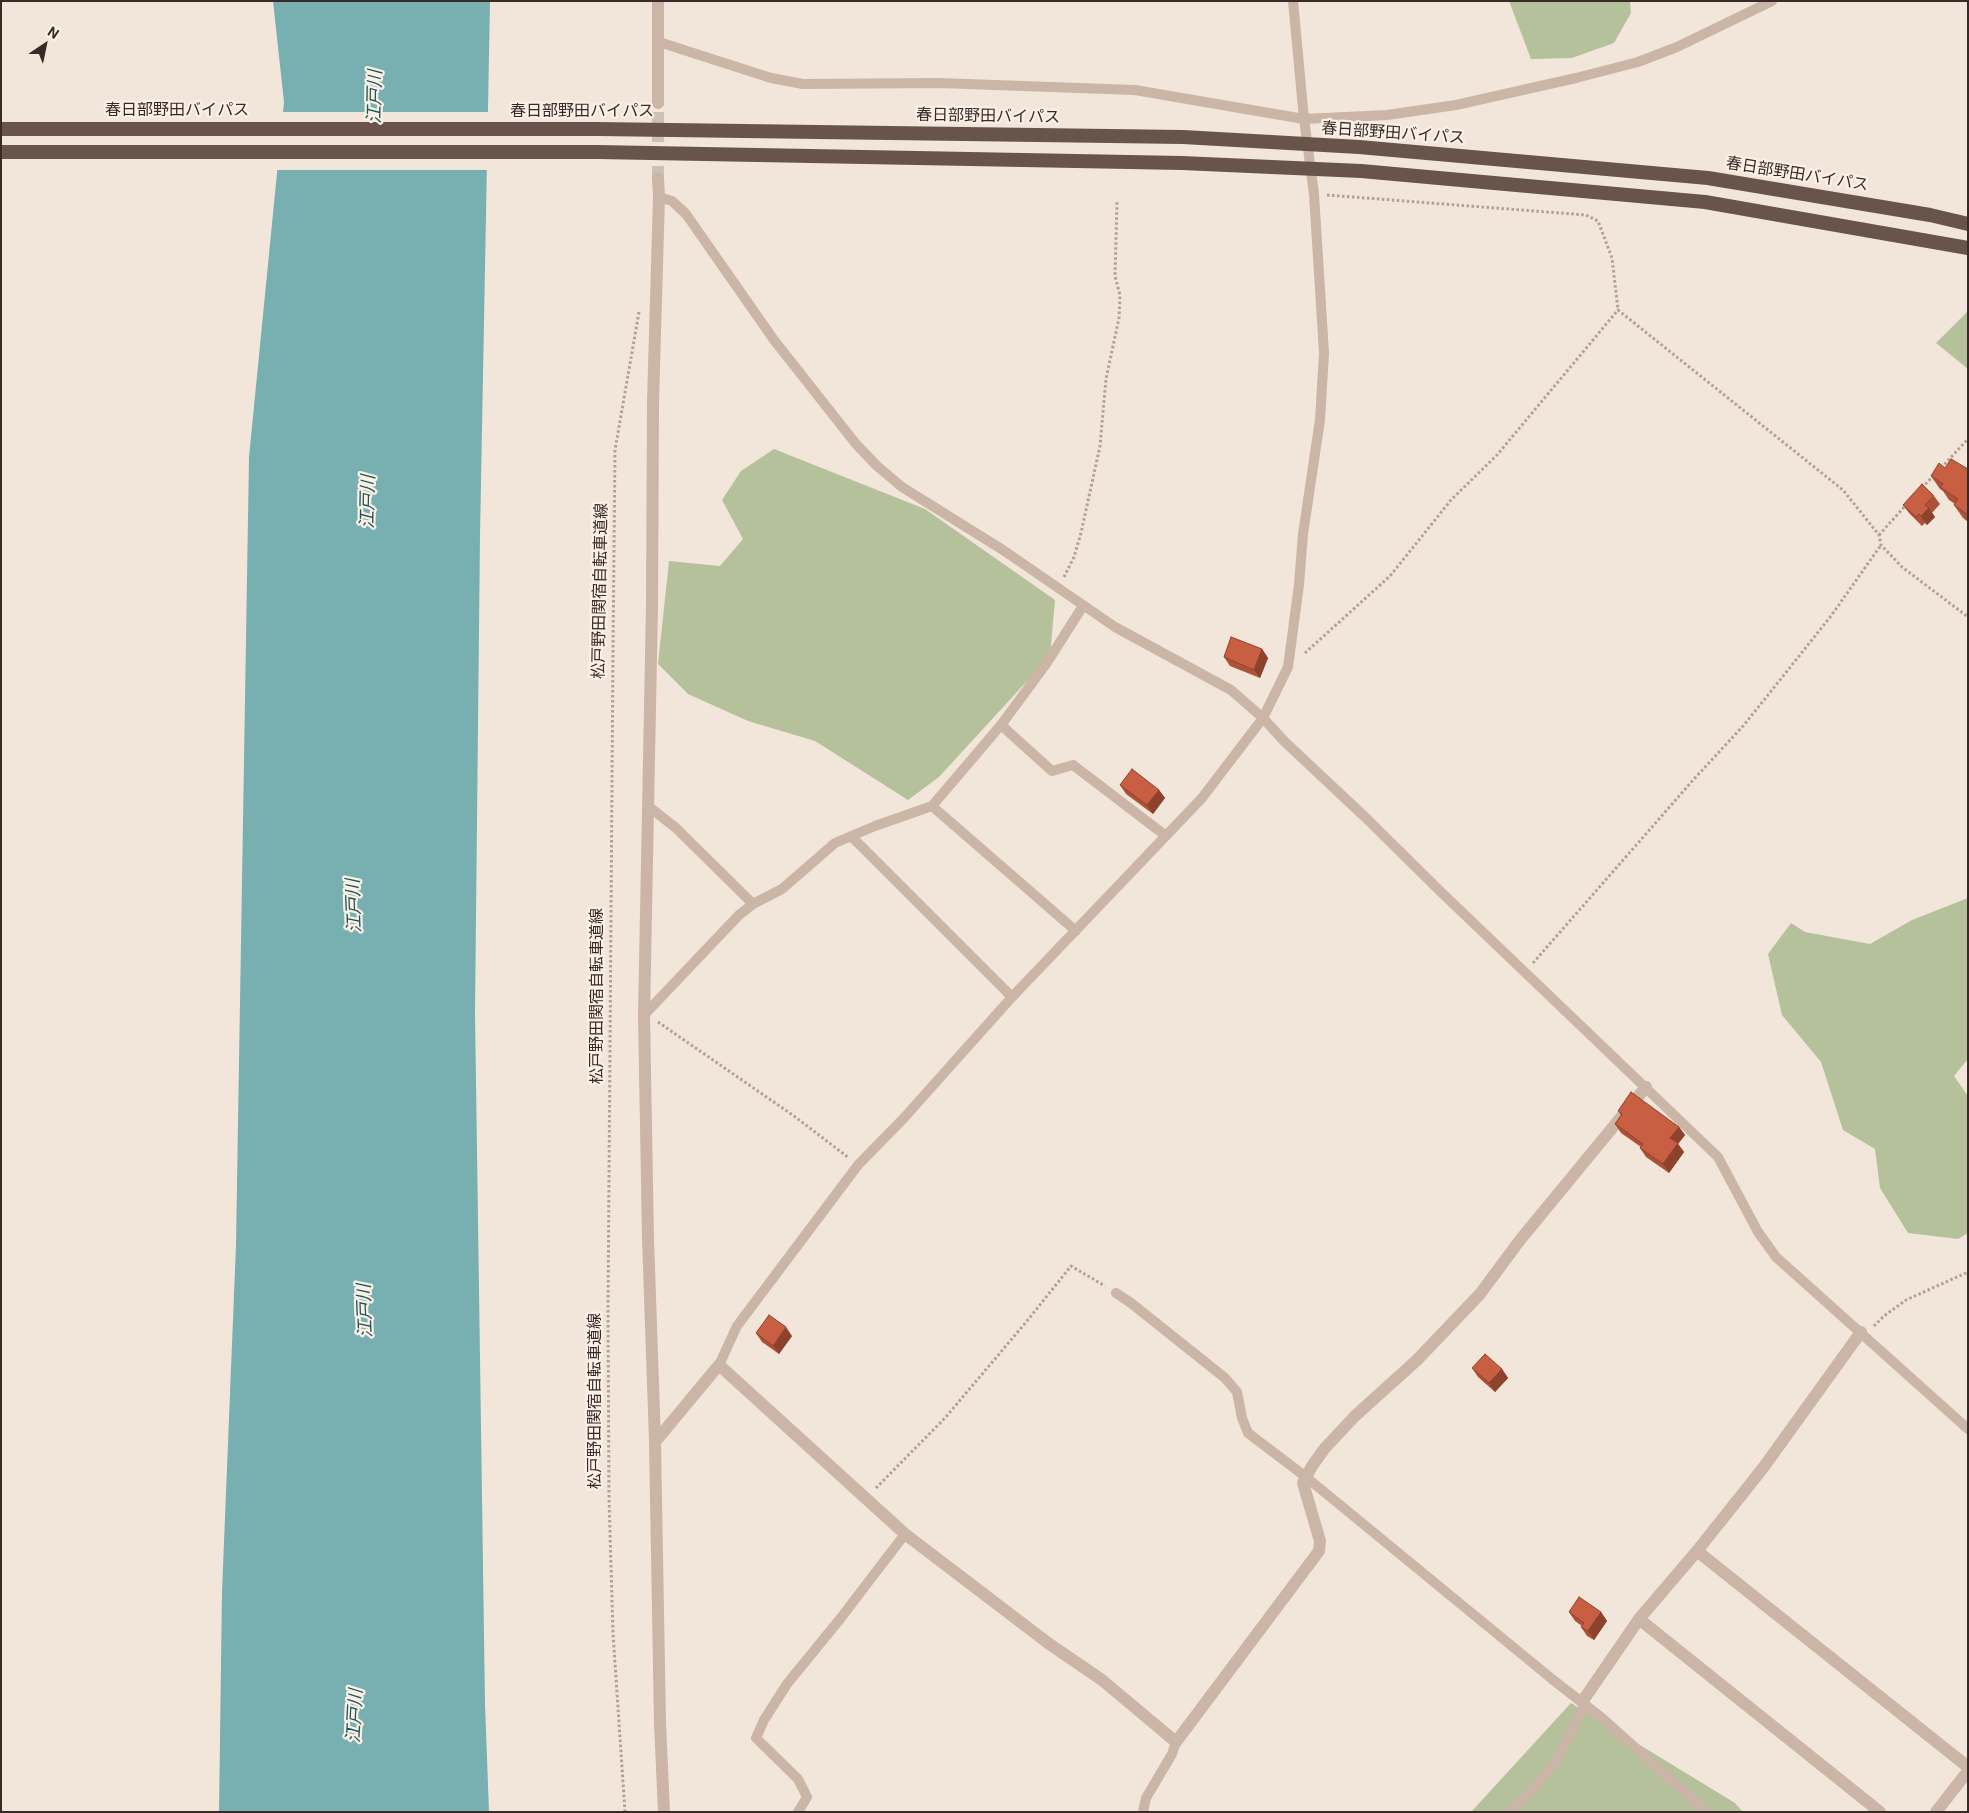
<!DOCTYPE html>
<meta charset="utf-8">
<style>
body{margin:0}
#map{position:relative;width:1969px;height:1813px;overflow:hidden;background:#f2e6da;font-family:Roboto,sans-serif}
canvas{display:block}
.frame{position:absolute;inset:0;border:2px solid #362b27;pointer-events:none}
.north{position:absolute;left:20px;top:20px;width:50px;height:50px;-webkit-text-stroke:4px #faf0e6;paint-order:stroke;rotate:34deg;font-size:14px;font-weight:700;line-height:20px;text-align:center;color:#362b27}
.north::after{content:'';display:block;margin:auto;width:18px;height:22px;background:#362b27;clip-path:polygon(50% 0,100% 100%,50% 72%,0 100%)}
</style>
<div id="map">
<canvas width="1969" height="1813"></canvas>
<div class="frame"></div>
<div class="north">N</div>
</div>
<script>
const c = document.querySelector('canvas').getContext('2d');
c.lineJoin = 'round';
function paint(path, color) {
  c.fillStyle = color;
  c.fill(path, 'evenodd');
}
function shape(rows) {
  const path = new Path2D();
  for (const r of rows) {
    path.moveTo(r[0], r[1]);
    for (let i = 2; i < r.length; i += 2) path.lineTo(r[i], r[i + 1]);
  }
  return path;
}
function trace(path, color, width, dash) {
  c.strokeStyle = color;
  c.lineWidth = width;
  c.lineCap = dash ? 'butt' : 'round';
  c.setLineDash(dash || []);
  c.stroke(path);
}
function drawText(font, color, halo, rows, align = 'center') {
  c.font = font + ' Roboto,"Noto Sans JP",sans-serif';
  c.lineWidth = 4.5;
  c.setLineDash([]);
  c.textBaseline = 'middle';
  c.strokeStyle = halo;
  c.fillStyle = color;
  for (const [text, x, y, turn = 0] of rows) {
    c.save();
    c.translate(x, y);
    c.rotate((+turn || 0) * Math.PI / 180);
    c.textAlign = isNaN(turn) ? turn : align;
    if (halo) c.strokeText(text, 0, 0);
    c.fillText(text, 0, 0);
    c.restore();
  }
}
const green = shape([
 [1509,1,1630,1,1631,13,1614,43,1572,58,1531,59],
 [1968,311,1968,369,1936,343],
 [774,449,925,509,1055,600,1050,656,939,777,908,800,815,741,748,721,688,694,658,664,669,561,720,566,743,539,722,500,741,471],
 [1968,898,1968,1059,1954,1076,1968,1096,1968,1233,1958,1239,1908,1233,1880,1188,1875,1149,1843,1130,1821,1062,1782,1015,1768,954,1791,923,1805,932,1870,944,1912,920],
 [1571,1703,1735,1803,1743,1812,1471,1812]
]);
const water = shape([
 [273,1,490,1,480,535,475,1013,485,1704,489,1812,219,1812,222,1592,236,1245,249,457,284,102]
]);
const pier = shape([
 [281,112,491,112,489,170,275,170]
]);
const minorTunnel = shape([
 [658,178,658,103]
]);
const path = shape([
 [1327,195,1586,215,1598,221,1612,258,1618,310],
 [1941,468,1968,439],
 [1922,488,1935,474],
 [1879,535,1906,505],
 [1064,577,1074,557,1081,533,1100,446,1106,379,1119,318,1120,295,1115,276,1117,202],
 [1305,653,1390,576,1451,500,1497,455,1618,310,1843,490,1879,535,1881,545,1902,567,1968,617],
 [1533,963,1694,779,1744,725,1831,616,1881,545],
 [658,1022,794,1116,849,1158],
 [1874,1326,1884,1316,1906,1300,1968,1272],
 [876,1488,945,1418,1027,1321,1071,1266,1105,1286],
 [625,1812,613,1633,609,1498,608,1311,613,652,615,450,639,312]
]);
const service = shape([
 [659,42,771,78,803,84,939,83,1135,90,1304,119,1387,115,1456,105,1576,78,1638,62,1677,47,1772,1],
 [659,197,672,201,686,214,774,340,856,444,877,466,902,487,1003,550,1115,627,1231,690,1263,718,1285,742,1366,818,1441,892,1718,1157,1758,1232,1776,1257,1968,1429],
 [1001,725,1052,771,1073,765,1166,836],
 [648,806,676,828,753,904],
 [932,806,1076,931],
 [851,836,1012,997],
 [644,1015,739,915,753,904,782,889,835,843,875,826,932,806,1001,725,1046,664,1083,606],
 [1116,1293,1131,1303,1225,1378,1237,1392,1242,1418,1248,1433,1306,1477,1552,1679,1602,1718,1707,1812],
 [719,1365,737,1326,858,1165,903,1119,1012,997,1202,798,1263,718,1288,667,1299,585,1303,534,1320,420,1324,353,1314,194,1304,119,1293,1],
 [798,1812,807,1797,798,1779,756,1738,764,1720,787,1684,840,1619,905,1534],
 [1143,1812,1146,1798,1172,1754,1176,1742],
 [1509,1812,1532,1791,1557,1759,1585,1705]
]);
const minor = shape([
 [658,103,658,1],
 [653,402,659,197,658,178],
 [655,1442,719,1365,905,1534,1048,1643,1102,1680,1176,1742,1319,1551,1320,1541,1303,1483,1312,1466,1325,1448,1355,1416,1417,1360,1480,1294,1520,1240,1646,1087],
 [1697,1551,1968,1767],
 [1639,1619,1880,1812],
 [1582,1702,1639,1619,1697,1551,1763,1468,1861,1332],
 [1936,1812,1968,1771]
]);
const tertiary = shape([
 [653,402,652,605,644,1015,648,1239,655,1442,660,1723,664,1812]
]);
const trunk = shape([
 [1,129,598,129,1183,137,1359,147,1708,178,1930,215,1968,224],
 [1,152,598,152,1182,163,1361,171,1705,202,1968,248]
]);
const wall = shape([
 [1945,468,1968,469,1968,522,1963,518,1954,505,1955,504,1949,500,1943,491,1940,489,1931,476],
 [1934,496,1940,504,1932,513,1935,517,1927,525,1925,523,1922,526,1909,513,1903,505],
 [1262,649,1268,658,1260,678,1230,666,1224,657],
 [1120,785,1159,790,1165,798,1153,814,1126,794],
 [1618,1111,1679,1127,1685,1135,1678,1144,1684,1152,1669,1173,1646,1157,1640,1148,1641,1147,1621,1133,1615,1124,1621,1115],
 [756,1333,792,1336,779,1354,762,1342],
 [1472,1368,1502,1369,1508,1378,1495,1392,1478,1377],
 [1569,1612,1601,1612,1607,1621,1594,1640,1587,1636,1581,1627,1582,1626,1575,1621]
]);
const shadedWall = shape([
 [1929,508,1935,517,1927,525,1921,516],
 [1262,649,1268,658,1260,678,1254,670],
 [1159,790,1165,798,1153,814,1147,805],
 [1679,1127,1685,1135,1678,1144,1684,1152,1669,1173,1663,1164,1670,1138],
 [786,1327,792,1336,779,1354,773,1346],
 [1502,1369,1508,1378,1495,1392,1489,1383],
 [1601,1612,1607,1621,1594,1640,1588,1631]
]);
const building = shape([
 [1951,459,1968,469,1968,515,1954,505,1958,499,1940,487,1943,484,1931,476,1939,463,1945,468,1951,459],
 [1922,484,1934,496,1925,505,1929,508,1921,516,1919,514,1916,517,1903,505,1922,484],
 [1231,637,1262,649,1254,670,1224,657,1231,637],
 [1132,769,1159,790,1147,805,1120,785,1132,769],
 [1631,1092,1679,1127,1670,1138,1678,1143,1663,1164,1640,1148,1643,1144,1615,1124,1622,1114,1618,1111,1631,1092],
 [769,1315,786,1327,773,1346,756,1333,769,1315],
 [1485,1354,1502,1369,1489,1383,1472,1368,1485,1354],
 [1579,1597,1601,1612,1588,1631,1581,1627,1584,1623,1569,1612,1579,1597]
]);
const streetNames = [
 ["春日部野田バイパス",177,111],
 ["春日部野田バイパス",582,112],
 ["春日部野田バイパス",988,117,1],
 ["春日部野田バイパス",1393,134,4],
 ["春日部野田バイパス",1797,175,9],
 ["松戸野田関宿自転車道線",601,591,-89],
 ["松戸野田関宿自転車道線",598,996,-90],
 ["松戸野田関宿自転車道線",596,1401,-90]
];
const waterNames = [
 ["江戸川",376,97,-89],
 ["江戸川",369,502,-89],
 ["江戸川",355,906,-92],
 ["江戸川",366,1311,-92],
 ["江戸川",356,1716,-87]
];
paint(green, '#b5c19a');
paint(water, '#78afb0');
paint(pier, '#f2e6da');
trace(minorTunnel, '#ccc1b6', 12, [12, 6]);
trace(path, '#b69f90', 3, [2.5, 2.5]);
trace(service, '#cab5a6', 10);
trace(minor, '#cab5a6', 12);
trace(tertiary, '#cab5a6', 12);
trace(trunk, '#68544b', 14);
paint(wall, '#ad5239');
paint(shadedWall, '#8d422e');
paint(building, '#c95f42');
trace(building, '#8d422e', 1);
drawText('16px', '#362b27', '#faf0e6', streetNames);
drawText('italic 18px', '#1c5658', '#faf0e6', waterNames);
</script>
